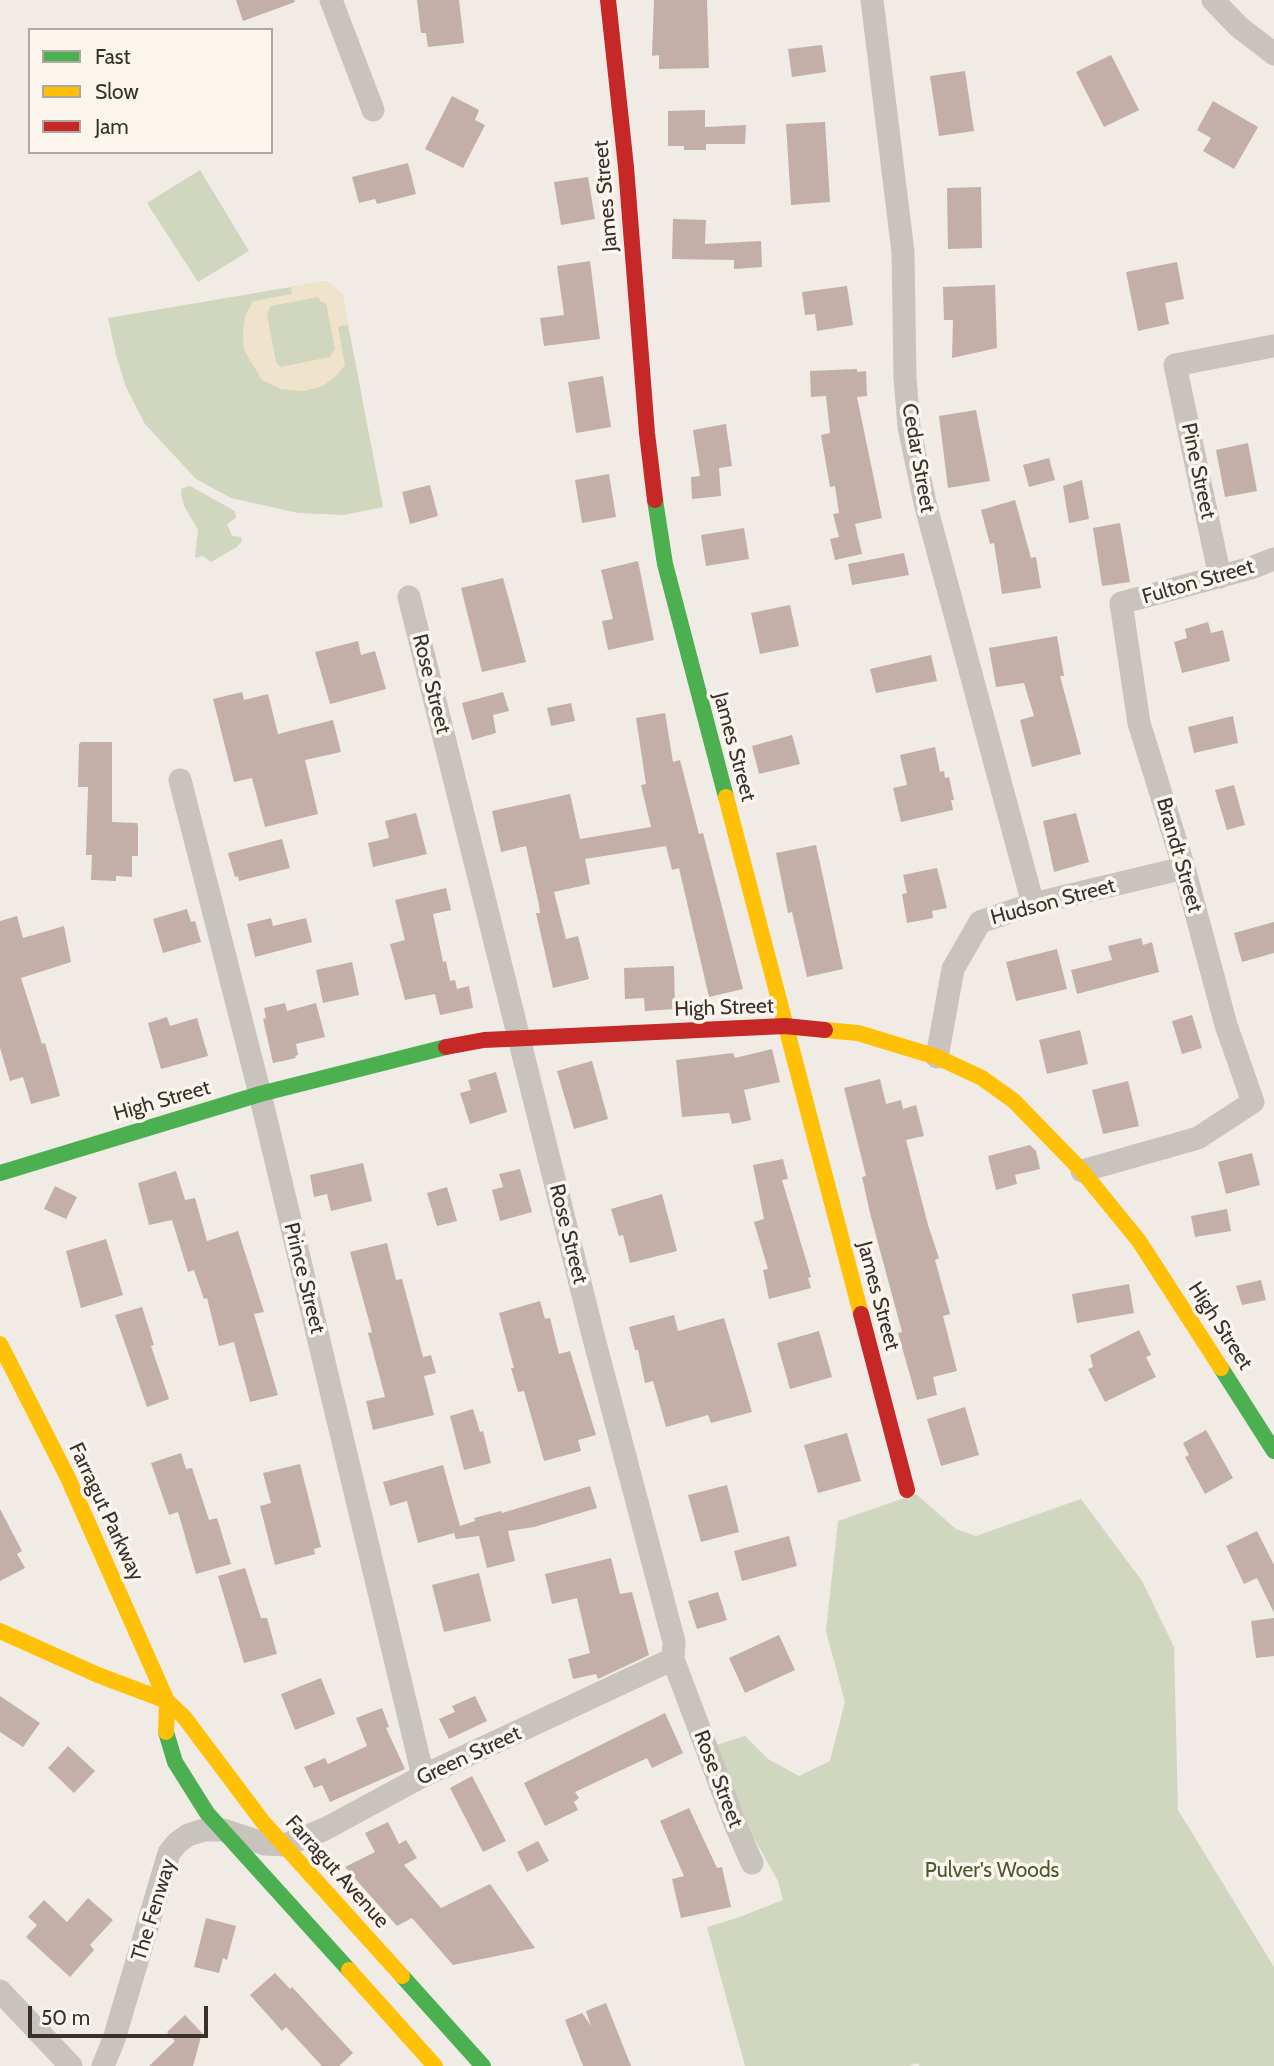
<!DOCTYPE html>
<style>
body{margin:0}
#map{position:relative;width:1274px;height:2066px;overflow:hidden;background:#f0ebe5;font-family:Cabin,sans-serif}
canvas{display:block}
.legend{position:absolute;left:28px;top:28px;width:245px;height:126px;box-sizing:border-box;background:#fbf5ee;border:2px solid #aea6a0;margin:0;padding:9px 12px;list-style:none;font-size:21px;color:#3b302b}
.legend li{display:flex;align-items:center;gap:14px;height:35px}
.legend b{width:35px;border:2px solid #aea6a0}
.scale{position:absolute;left:28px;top:2006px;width:180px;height:32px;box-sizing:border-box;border:4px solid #3b302b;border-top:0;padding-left:9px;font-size:21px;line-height:24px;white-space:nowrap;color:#3b302b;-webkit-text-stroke:5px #fbf5ee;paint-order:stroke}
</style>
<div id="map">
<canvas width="1274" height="2066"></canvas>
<ul class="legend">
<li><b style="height:9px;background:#4caf50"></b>Fast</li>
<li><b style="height:9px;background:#ffc107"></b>Slow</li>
<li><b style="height:9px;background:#c62828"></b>Jam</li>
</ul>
<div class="scale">50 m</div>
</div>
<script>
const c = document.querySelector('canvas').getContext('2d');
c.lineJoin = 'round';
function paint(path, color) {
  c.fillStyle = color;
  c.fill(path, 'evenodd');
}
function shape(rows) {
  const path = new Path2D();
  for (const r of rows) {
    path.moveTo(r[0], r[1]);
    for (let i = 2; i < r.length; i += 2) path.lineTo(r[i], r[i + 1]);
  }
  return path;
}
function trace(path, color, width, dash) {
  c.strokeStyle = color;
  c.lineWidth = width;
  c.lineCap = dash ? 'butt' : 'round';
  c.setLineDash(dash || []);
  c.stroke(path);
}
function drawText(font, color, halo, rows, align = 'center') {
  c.font = font + ' Cabin,sans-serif';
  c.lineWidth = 7;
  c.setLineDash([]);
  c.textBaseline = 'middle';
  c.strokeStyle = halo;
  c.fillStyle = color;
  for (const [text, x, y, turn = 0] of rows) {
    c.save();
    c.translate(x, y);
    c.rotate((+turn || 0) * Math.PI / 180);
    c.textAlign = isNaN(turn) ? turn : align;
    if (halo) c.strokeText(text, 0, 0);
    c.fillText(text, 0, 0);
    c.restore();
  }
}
const green = shape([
 [200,170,249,251,198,282,147,203],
 [326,281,342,293,383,507,344,515,298,513,231,498,196,479,145,424,126,387,116,355,108,318],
 [190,486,235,511,236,518,227,524,232,536,241,537,242,541,237,547,211,562,203,556,195,558,198,530,184,506,181,494,182,488],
 [916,1494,956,1529,976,1536,1081,1499,1142,1581,1174,1647,1178,1810,1274,1967,1274,2066,920,2066,918,2063,908,2066,745,2066,707,1927,737,1918,783,1900,778,1881,741,1815,716,1745,745,1736,768,1759,799,1776,830,1761,845,1702,826,1631,838,1521]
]);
const sand = shape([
 [326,281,342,293,348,324,338,327,345,365,336,376,323,386,303,391,281,389,262,380,244,350,243,333,245,317,253,301,292,294,291,287],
 [318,297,321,302,326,303,335,349,330,357,281,367,276,362,267,314,271,306]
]);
const building = shape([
 [236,0,294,0,295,2,243,21],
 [417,0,459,0,464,43,428,47,426,33,421,33],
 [654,0,707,0,709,68,659,69,659,55,652,56],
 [822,45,826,72,792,77,788,49],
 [1111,55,1139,110,1104,127,1076,72],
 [965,71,974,131,939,136,930,76],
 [452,96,479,110,475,120,485,125,463,168,425,149],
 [1213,101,1258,127,1234,169,1203,151,1211,138,1197,130],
 [705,110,705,127,746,125,745,144,706,144,706,150,684,150,684,146,668,146,668,111],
 [825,122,830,202,791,205,786,124],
 [408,163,416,194,377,204,375,199,359,203,352,177],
 [588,177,595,219,561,225,554,182],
 [981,187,982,248,948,249,947,188],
 [673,219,706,220,705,244,761,241,762,267,734,269,734,260,672,259],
 [590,261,600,339,544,346,540,318,564,315,557,266],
 [1177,262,1184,299,1165,303,1169,324,1138,331,1126,272],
 [995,285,997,348,952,358,953,320,944,320,943,287],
 [847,286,853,325,817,331,815,314,805,315,802,292],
 [857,369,857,372,866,371,867,396,857,397,882,518,855,524,862,554,835,560,830,539,839,537,833,514,839,513,835,486,830,487,821,435,830,433,826,396,811,397,810,371],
 [603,376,611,427,576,433,568,382],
 [976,410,990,481,948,488,939,416],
 [726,424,732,466,719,468,721,496,692,499,691,477,700,476,693,430],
 [1248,443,1257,491,1225,497,1216,450],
 [1049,458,1055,480,1029,487,1023,465],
 [609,474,616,517,582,523,575,480],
 [1082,480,1089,519,1069,523,1063,486],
 [430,485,438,516,410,524,402,492],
 [1015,500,1031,558,1036,557,1041,588,1002,594,994,543,990,544,981,510],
 [1120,523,1130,582,1102,586,1093,528],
 [744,528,749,559,706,566,701,535],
 [904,553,909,575,852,585,848,564],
 [638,561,654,640,608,650,602,621,613,619,601,570],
 [503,578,526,662,482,672,461,588],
 [790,605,799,646,760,654,751,613],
 [1208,622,1211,633,1223,630,1230,661,1182,673,1174,642,1187,638,1185,629],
 [1057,636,1064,676,1060,676,1081,754,1032,767,1020,720,1034,716,1024,683,996,687,989,648],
 [358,641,361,655,375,651,386,689,330,704,315,652],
 [931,655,937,681,876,693,870,669],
 [242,692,244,700,268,694,278,734,333,720,341,752,305,760,318,814,265,827,252,778,234,782,213,699],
 [503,692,509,711,493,715,496,733,472,740,462,703],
 [571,703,575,721,551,726,547,708],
 [665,713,673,762,680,760,699,834,703,833,743,989,709,997,679,868,672,870,666,846,585,859,590,884,554,892,566,939,578,936,589,979,553,988,536,913,540,913,539,905,526,846,501,852,492,811,570,794,580,839,651,827,641,785,646,784,636,718],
 [1233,716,1238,743,1194,753,1188,727],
 [792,735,800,764,759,774,752,746],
 [81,742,112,742,112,822,137,823,138,826,138,856,132,856,132,877,116,876,116,881,91,880,92,855,86,855,88,787,78,787,79,744],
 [935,747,940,772,944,771,945,778,949,777,954,800,951,800,953,810,901,822,893,788,907,785,900,755],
 [1234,785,1245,825,1227,830,1215,790],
 [416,813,427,854,373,867,368,843,389,838,385,821],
 [1076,813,1089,862,1054,872,1043,821],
 [282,839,290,868,239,881,238,876,235,877,228,853],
 [816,845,843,969,807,977,792,912,788,913,776,853],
 [937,868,947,908,932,911,933,918,907,923,902,894,907,893,903,875],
 [446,888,451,910,433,914,443,962,446,961,450,981,455,980,457,989,469,986,473,1008,440,1015,435,994,405,1000,390,944,405,940,395,900],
 [187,909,191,922,195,921,201,942,163,953,153,919],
 [17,916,23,938,64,926,71,962,21,978,42,1044,45,1043,60,1096,31,1104,23,1077,10,1081,0,1048,0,921],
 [271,918,273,926,306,918,312,942,255,957,247,924],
 [1274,922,1274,953,1242,962,1234,933],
 [1141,938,1143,945,1152,942,1159,972,1077,994,1071,970,1112,960,1108,946],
 [1057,949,1067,989,1016,1001,1006,962],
 [352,962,359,995,323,1003,316,970],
 [674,966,675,1009,645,1011,644,998,625,999,624,968],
 [285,1003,287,1011,316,1003,325,1037,296,1044,298,1055,295,1056,296,1058,273,1063,263,1019,266,1018,264,1008],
 [1192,1015,1202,1048,1182,1054,1172,1021],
 [167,1017,170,1026,197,1018,208,1056,161,1069,148,1023],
 [1080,1030,1088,1064,1047,1074,1039,1040],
 [772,1049,780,1082,744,1090,751,1120,732,1124,729,1113,682,1117,676,1060,733,1053,735,1058],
 [592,1061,608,1119,574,1129,557,1071],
 [496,1072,507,1112,470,1124,460,1093,471,1090,468,1080],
 [880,1079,886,1104,901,1100,903,1109,916,1105,924,1136,906,1140,928,1225,939,1258,935,1260,950,1314,943,1316,957,1371,933,1377,937,1395,917,1400,898,1333,902,1332,870,1213,862,1177,866,1176,844,1088],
 [1128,1081,1139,1126,1103,1134,1092,1090],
 [1030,1145,1036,1151,1040,1169,1015,1175,1017,1184,996,1190,988,1156],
 [1252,1153,1260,1185,1226,1194,1218,1162],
 [783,1159,788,1179,782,1180,811,1277,808,1278,811,1288,769,1299,763,1270,768,1269,754,1222,764,1219,753,1165],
 [363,1163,372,1201,331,1211,327,1194,314,1197,310,1175],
 [520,1169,532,1212,500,1221,492,1190,503,1187,499,1174],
 [176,1171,185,1200,195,1198,207,1241,238,1231,264,1312,254,1314,278,1395,250,1402,234,1342,219,1346,207,1298,204,1299,194,1270,188,1272,172,1220,149,1225,138,1183],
 [55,1186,77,1197,66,1219,44,1209],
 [447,1187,457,1221,437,1226,427,1193],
 [662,1194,677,1251,630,1263,623,1235,619,1236,611,1209],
 [1227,1209,1231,1231,1195,1237,1191,1216],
 [106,1239,123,1295,81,1308,66,1251],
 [387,1243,396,1280,402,1279,423,1357,431,1355,436,1373,424,1376,434,1415,373,1430,366,1401,385,1397,368,1333,372,1332,350,1252],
 [1261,1280,1266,1300,1242,1305,1236,1286],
 [1129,1284,1134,1313,1077,1323,1072,1294],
 [540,1301,545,1319,550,1318,559,1354,570,1351,596,1435,578,1440,581,1451,544,1461,524,1391,518,1392,511,1368,514,1368,499,1313],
 [142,1307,154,1345,151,1346,169,1399,147,1407,115,1315],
 [674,1315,678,1331,724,1318,752,1412,711,1423,708,1415,666,1427,653,1381,645,1383,638,1350,635,1350,629,1327],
 [1139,1330,1151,1355,1146,1357,1156,1377,1105,1402,1088,1369,1093,1367,1090,1355],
 [819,1331,832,1377,790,1389,777,1343],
 [965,1407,979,1455,941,1466,927,1419],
 [473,1409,480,1432,483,1431,491,1463,464,1470,450,1416],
 [1206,1430,1233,1478,1205,1494,1185,1457,1189,1455,1183,1443],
 [847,1433,861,1481,818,1493,804,1445],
 [181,1453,186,1469,192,1468,209,1520,217,1518,231,1564,196,1574,178,1512,169,1515,151,1463],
 [300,1464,321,1547,314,1549,315,1554,275,1565,260,1506,271,1503,263,1473],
 [443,1465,460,1526,475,1521,474,1518,501,1511,502,1513,590,1486,597,1508,534,1527,508,1531,515,1561,487,1568,479,1536,456,1539,454,1533,418,1543,407,1501,390,1506,383,1482],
 [727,1485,739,1532,701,1542,688,1495],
 [0,1509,22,1551,17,1554,25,1568,0,1581],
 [1257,1531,1274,1565,1274,1613,1257,1578,1244,1584,1226,1546],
 [789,1536,797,1566,742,1581,734,1551],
 [611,1558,620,1594,632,1592,649,1655,598,1679,596,1674,573,1679,568,1659,590,1653,577,1598,552,1604,545,1574],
 [245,1568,261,1618,267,1618,277,1654,244,1663,218,1576],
 [479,1573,491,1621,444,1632,432,1585],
 [718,1592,727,1620,697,1629,688,1601],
 [1274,1618,1274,1656,1256,1658,1251,1621],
 [779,1635,795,1670,745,1693,729,1658],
 [321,1678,335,1714,295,1730,281,1694],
 [0,1696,40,1723,23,1747,0,1732],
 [475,1696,487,1721,449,1739,439,1719,455,1712,452,1706],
 [382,1708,389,1727,386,1728,405,1769,330,1802,322,1785,314,1788,304,1767,325,1758,328,1764,367,1746,356,1718],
 [665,1713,683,1753,652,1768,647,1758,575,1792,579,1798,574,1802,578,1810,545,1826,524,1783],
 [68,1746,95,1771,74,1793,48,1768],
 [472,1776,506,1841,483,1852,450,1788],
 [689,1808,717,1868,722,1867,731,1907,681,1918,672,1879,684,1876,660,1821],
 [388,1822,399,1844,406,1840,417,1858,404,1865,441,1908,490,1884,535,1948,453,1965,412,1918,397,1926,345,1867,375,1852,365,1833],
 [538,1841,549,1861,527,1872,517,1852],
 [88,1898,113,1920,90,1945,94,1950,70,1977,26,1937,37,1925,28,1917,44,1900,67,1922],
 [206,1918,236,1926,227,1960,223,1958,219,1973,194,1967],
 [275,1973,290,1989,292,1987,353,2053,339,2066,322,2066,286,2027,282,2031,250,1995],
 [606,2003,631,2066,583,2066,565,2020,582,2013,591,2026,586,2011],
 [185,2015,202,2033,193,2066,149,2066,175,2041,167,2032]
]);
const street = shape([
 [331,0,373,110],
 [872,0,903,252,905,378,909,427,925,503,1033,904],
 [1213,0,1239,27,1274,54],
 [1220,577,1175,365,1273,346],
 [409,597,593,1335,674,1642,673,1659,735,1824,752,1863],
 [180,780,260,1094,423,1776],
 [937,1057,953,969,980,922,1033,904,1184,868],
 [1082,1171,1198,1138,1253,1102,1226,1025,1184,868,1139,723,1121,603,1251,568,1274,559],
 [0,1991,71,2066],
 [103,2066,114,2039,169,1853,177,1843,188,1835,204,1830,223,1830,265,1844,285,1845,325,1829,423,1776,673,1659]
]);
const fast = shape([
 [655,500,665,564,726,797],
 [0,1173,260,1094,446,1047],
 [1221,1368,1274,1451],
 [166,1732,175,1762,207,1813,349,1970],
 [402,1976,483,2066]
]);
const slow = shape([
 [726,797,861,1314],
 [825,1030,858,1033,937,1057,982,1078,1014,1101,1082,1171,1139,1241,1221,1368],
 [0,1344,68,1478,167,1701,166,1732],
 [0,1631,98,1675,167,1701,184,1717,263,1822,402,1976],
 [349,1970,435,2066]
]);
const jam = shape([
 [608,0,626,167,647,433,655,500],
 [446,1047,484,1040,785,1026,825,1030],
 [861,1314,907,1490]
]);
const streetNames = [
 ["James Street",606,196,-95],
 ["Cedar Street",918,458,80],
 ["Pine Street",1198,471,78],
 ["Fulton Street",1198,582,-16],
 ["Rose Street",431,684,76],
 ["James Street",734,747,75],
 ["Brandt Street",1179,855,74],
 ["Hudson Street",1053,902,-15],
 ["High Street",724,1008,-2],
 ["High Street",162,1101,-16],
 ["Rose Street",568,1234,76],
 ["Prince Street",304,1278,76],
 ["James Street",878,1296,75],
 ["High Street",1220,1326,57],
 ["Farragut Parkway",106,1512,65],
 ["Green Street",469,1756,-25],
 ["Rose Street",718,1779,69],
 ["Farragut Avenue",337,1872,48],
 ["The Fenway",154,1910,-73]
];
const parkNames = [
 ["Pulver's Woods",992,1871]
];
paint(green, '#d1d6bf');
paint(sand, '#efe3cc');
paint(building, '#c3afa7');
trace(street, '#c9c3be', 23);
trace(fast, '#4caf50', 16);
trace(slow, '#ffc107', 16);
trace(jam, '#c62828', 16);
drawText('21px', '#3b302b', '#fbf5ee', streetNames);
drawText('21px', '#4a5a2e', '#fbf5ee', parkNames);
</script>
